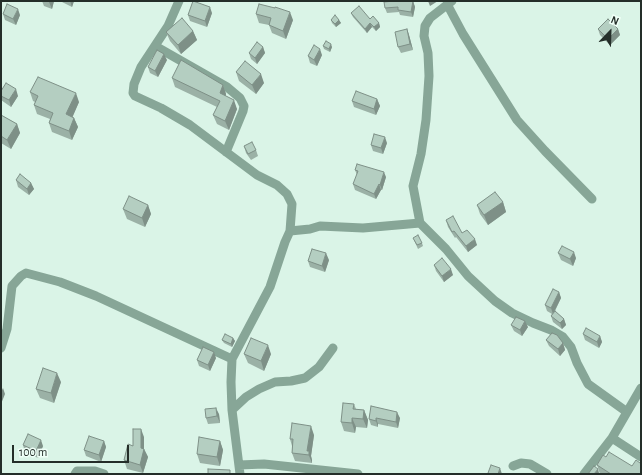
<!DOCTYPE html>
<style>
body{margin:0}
#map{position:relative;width:642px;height:475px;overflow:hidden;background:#daf4e7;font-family:"Alegreya Sans",sans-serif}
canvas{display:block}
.frame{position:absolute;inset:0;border:2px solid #242e29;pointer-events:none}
.north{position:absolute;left:590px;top:12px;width:40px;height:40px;-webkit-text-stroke:3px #effff7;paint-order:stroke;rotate:23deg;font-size:11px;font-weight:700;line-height:16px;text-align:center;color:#242e29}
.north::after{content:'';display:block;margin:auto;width:14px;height:18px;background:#242e29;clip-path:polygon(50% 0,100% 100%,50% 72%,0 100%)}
.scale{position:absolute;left:12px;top:445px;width:117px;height:18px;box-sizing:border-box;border:2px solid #242e29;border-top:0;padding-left:5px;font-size:12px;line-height:14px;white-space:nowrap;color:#242e29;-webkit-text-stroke:3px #effff7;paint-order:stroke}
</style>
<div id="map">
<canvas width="642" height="475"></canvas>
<div class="frame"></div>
<div class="north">N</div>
<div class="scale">100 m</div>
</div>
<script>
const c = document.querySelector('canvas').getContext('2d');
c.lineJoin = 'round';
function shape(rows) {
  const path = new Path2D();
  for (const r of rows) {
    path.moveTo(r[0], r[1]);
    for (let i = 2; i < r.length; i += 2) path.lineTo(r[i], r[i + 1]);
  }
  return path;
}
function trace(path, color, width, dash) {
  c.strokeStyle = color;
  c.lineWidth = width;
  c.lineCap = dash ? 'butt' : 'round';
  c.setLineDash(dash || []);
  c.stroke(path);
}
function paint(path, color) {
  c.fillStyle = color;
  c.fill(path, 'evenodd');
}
const street = shape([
 [179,1,168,26,141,67,134,84,133,93,135,96,161,108,190,125,257,175,277,185,287,194,292,204,290,231,285,242,270,287,232,359,231,382,232,410,240,474],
 [452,1,430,18,425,26,424,36,428,53,429,76,426,120,421,154,413,186,420,223,446,249,468,276,495,301,512,313,533,323,551,330,563,337,571,347,577,363,588,384,627,412],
 [447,4,463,34,517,120,545,151,592,199],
 [155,46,227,87,240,98,244,106,243,111,226,152],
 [290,231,310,229,320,226,363,228,420,223],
 [1,348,7,329,12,286,21,276,26,273,60,282,96,296,232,359],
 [232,410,246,397,259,389,275,382,291,381,305,378,319,367,333,348],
 [612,438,641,457],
 [239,465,264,464,358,474],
 [513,466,521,463,530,464,547,474],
 [75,474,77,471,95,471,104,474],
 [584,474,612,438,641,388]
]);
const wall = shape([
 [42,1,54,1,52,9,44,6],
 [61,1,74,1,72,7,62,2],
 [413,1,415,7,413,17,400,15,399,12,387,13,385,8],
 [212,13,207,27,190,21,188,15],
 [351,13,370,19,379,23,380,27,376,31,372,27,367,33,353,17],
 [3,14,20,15,16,25,5,20],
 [256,14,293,20,286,39,272,33,269,25,259,23],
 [331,20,339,20,341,23,336,27,332,23],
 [407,29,409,35,413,50,401,53,398,47],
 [598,29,618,29,620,35,610,45,600,35],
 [193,31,197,40,181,54,170,41,166,32],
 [323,46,332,47,330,52,324,49],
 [263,47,265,53,257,64,251,59,249,53],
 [322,55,317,66,310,63,308,56],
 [167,60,158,77,150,73,148,67],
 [236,72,264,83,256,94,239,81],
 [172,78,223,85,226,94,226,96,237,109,229,130,217,124,213,115,217,107,175,87],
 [1,91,18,96,11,107,1,100],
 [30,92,79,102,72,117,74,118,78,127,72,140,52,132,49,123,50,119,37,114,34,105,35,102,33,101],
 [377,99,380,106,376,115,354,107,352,101],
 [1,115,17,124,20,133,11,149,1,143],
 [387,143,383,154,373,151,371,145],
 [244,146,256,150,258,156,251,160,246,153],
 [355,170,386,177,382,190,381,190,376,199,355,190,353,184,357,175],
 [16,180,31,183,34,189,29,195,18,187],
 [503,202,506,212,488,225,480,214,477,205],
 [148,205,151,214,145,227,127,219,123,209],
 [446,220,477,245,468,252,456,237,455,238,448,227],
 [413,238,422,243,423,246,418,249],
 [558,253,576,258,573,266,561,260],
 [329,260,325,272,310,267,308,261],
 [434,265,453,275,444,282,436,271],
 [559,292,561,298,555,311,564,319,566,325,562,329,553,322,551,316,552,314,547,311,545,305],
 [511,325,528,327,522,336,514,331],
 [583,334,600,336,602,342,599,348,585,340],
 [233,338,235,341,232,347,224,343,222,340],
 [546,340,563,343,565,350,560,356,549,346],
 [244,354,271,354,264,371,248,363],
 [216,358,210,371,199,366,197,360],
 [61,382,54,403,40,398,36,389],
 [354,404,356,409,364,410,368,420,367,428,356,427,355,433,344,431,341,422],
 [371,406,400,418,398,428,378,424,378,427,371,425,369,419],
 [219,414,220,423,208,424,206,418],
 [314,435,311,456,312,460,312,463,295,461,292,453,292,446,290,439],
 [144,437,144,449,148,457,143,473,127,469,124,460,133,446],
 [104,441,106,447,101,462,86,456,84,450],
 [220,441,223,450,220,466,200,463,197,454],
 [23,445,43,446,38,458,25,452],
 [606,457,641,474,600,474,597,465]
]);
const shadedWall = shape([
 [50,1,54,1,52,9,49,2],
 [70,1,74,1,72,7],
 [413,1,415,7,413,17,411,12],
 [428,1,438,1,430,6],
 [210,7,212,13,207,27,205,21],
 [18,9,20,15,16,25,13,19],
 [290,12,293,20,286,39,283,31],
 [339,20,341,23,336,27,335,24],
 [370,23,372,27,367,33,365,29],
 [379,23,380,27,376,31,374,27],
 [407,29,409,35,413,50,410,44],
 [618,29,620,35,610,45,608,39],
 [193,31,197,40,181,54,178,45],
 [331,44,332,47,330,52,329,49],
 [263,47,265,53,257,64,255,58],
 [320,49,322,55,317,66,314,60],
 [164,54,167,60,158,77,155,71],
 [261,74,264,83,256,94,252,85],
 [223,85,226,94,223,103,220,93],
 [16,89,18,96,11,107,9,100],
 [76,93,79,102,70,123,66,114],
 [377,99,380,106,376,115,374,109],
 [234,100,237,109,229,130,225,121],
 [74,118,78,127,72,140,69,131],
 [17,124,20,133,11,149,7,140],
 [385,137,387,143,383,154,381,148],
 [384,172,386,177,382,190,380,185],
 [31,183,34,189,29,195,27,189],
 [379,184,381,190,376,199,374,194],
 [503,202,506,212,488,225,484,215],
 [148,205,151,214,145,227,142,218],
 [475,239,477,245,468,252,466,246],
 [574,252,576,258,573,266,570,259],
 [326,253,329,260,325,272,322,266],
 [451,269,453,275,444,282,442,276],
 [559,292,561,298,553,314,551,308],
 [564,319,566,325,562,329,560,323],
 [525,321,528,327,522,336,520,330],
 [600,336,602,342,599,348,597,342],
 [233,338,235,341,232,347,231,344],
 [563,343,565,350,560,356,558,349],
 [268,345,271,354,264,371,261,361],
 [214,352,216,358,210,371,208,365],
 [57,373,61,382,54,403,51,393],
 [3,388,5,394,1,404,1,392],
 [216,408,219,414,220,423,217,416],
 [364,410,368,420,367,428,363,419],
 [397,412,400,418,398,428,396,422],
 [352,418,356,427,355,433,352,423],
 [376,418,378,424,378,427,376,421],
 [311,426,314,435,311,456,312,460,312,463,307,451],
 [141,429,144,437,144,450,144,449,148,457,143,473,140,465,141,448],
 [41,440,43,446,38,458,36,451],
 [104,441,106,447,101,462,99,455],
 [220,441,223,450,220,466,217,457],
 [500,468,502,474,498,474],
 [598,469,599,473,597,474,594,474]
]);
const building = shape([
 [193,1,210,7,205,21,188,15,193,1],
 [394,1,413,1,411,12,398,10,398,7,385,8,384,2,394,1],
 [7,4,18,9,13,19,3,14,7,4],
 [259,4,275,8,275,7,290,12,283,31,269,25,271,18,256,14,259,4],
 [359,6,370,19,373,16,379,23,374,27,370,23,365,29,351,13,359,6],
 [335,15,339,20,335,24,331,20,335,15],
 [182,18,193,31,178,45,166,32,182,18],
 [608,19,618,29,608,39,598,29,608,19],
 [407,29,410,44,398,47,395,32,407,29],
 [326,41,331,44,329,49,323,46,326,41],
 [257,42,263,47,255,58,249,53,257,42],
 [314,45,320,49,314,60,308,56,314,45],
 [157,50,164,54,155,71,148,67,157,50],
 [181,60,223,85,220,93,234,100,225,121,213,115,220,101,172,78,181,60],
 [245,61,261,74,252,85,236,72,245,61],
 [38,77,76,93,66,114,74,118,69,131,49,123,53,113,34,105,38,96,30,92,38,77],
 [6,83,16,89,9,100,1,96,1,91,6,83],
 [356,91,377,99,374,109,352,101,356,91],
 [1,115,17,124,7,140,1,136,1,115],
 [374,134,385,137,381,148,371,145,374,134],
 [252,142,256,150,248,154,244,146,252,142],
 [357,164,384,172,380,185,379,184,374,194,353,184,358,171,355,170,357,164],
 [20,174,31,183,27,189,16,180,20,174],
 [495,192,503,202,484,215,477,205,495,192],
 [129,196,148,205,142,218,123,209,129,196],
 [453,216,462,233,467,230,475,239,466,246,454,231,452,232,446,220,453,216],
 [418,235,422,243,417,245,413,238,418,235],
 [562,246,574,252,570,259,558,253,562,246],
 [312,249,326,253,322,266,308,261,312,249],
 [442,258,451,269,442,276,434,265,442,258],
 [553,289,559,292,551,308,545,305,553,289],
 [555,311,564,319,560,323,551,316,555,311],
 [516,317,525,321,520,330,511,325,516,317],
 [586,328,600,336,597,342,583,334,586,328],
 [552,333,557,335,563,343,558,349,546,340,552,333],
 [225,334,233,338,231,344,222,340,225,334],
 [251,338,268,345,261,361,244,354,251,338],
 [203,347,214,352,208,365,197,360,203,347],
 [43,368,57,373,51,393,36,389,43,368],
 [343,403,354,404,353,409,364,410,363,419,352,418,352,423,341,422,343,403],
 [371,406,397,412,396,422,376,418,376,421,369,419,371,406],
 [216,408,217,416,206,418,205,409,216,408],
 [292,423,311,426,307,451,309,451,309,455,292,453,293,439,290,439,292,423],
 [133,429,141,429,141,448,144,449,140,465,124,460,128,444,133,446,133,429],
 [28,434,41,440,36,451,23,445,28,434],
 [89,436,104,441,99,455,84,450,89,436],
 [199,437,220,441,217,457,197,454,199,437],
 [609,452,632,466,636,460,640,463,641,462,641,474,611,474,597,465,603,455,606,457,609,452],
 [491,465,500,468,498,474,491,474,488,473,491,465],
 [594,466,598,469,594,474,588,474,594,466],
 [208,469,230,470,230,474,208,474,208,469]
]);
trace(street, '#87a697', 9);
paint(wall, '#9bb1a6');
paint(shadedWall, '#7e9087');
paint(building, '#b4cec1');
trace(building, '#7e9087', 1);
</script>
